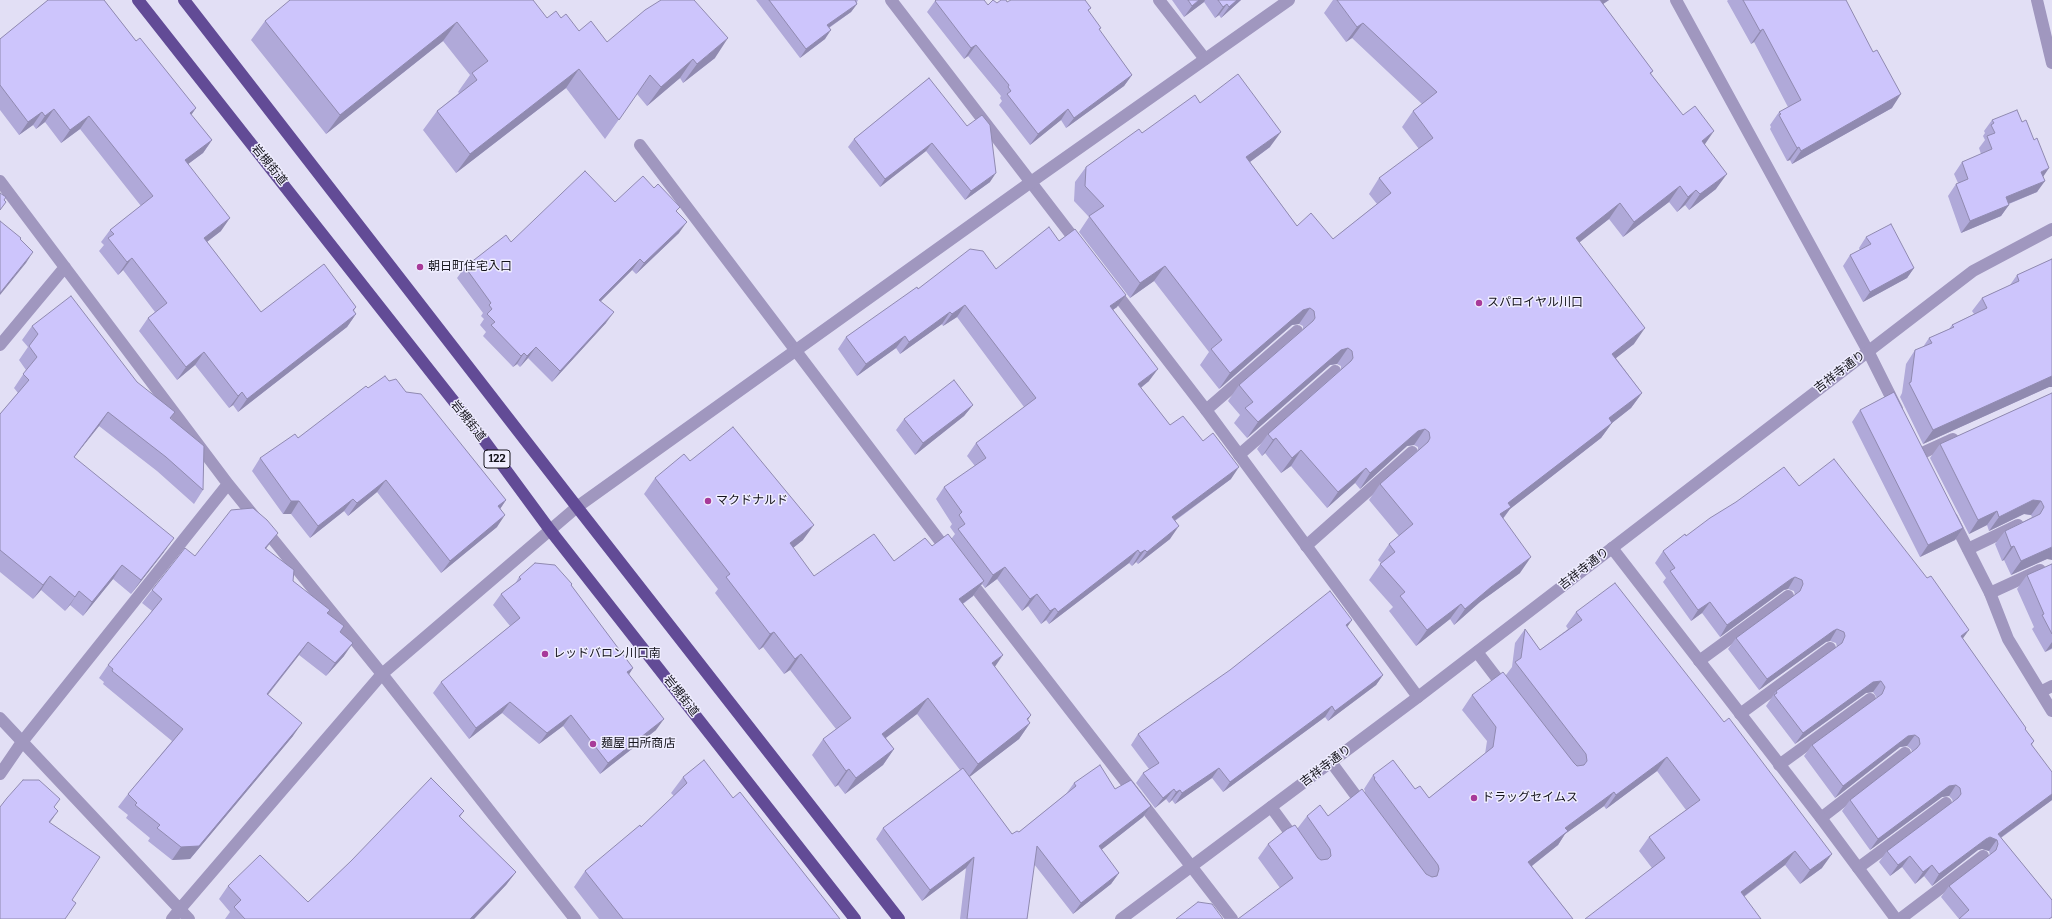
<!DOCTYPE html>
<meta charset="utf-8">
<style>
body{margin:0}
canvas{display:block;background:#e2dff5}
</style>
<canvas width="2052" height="919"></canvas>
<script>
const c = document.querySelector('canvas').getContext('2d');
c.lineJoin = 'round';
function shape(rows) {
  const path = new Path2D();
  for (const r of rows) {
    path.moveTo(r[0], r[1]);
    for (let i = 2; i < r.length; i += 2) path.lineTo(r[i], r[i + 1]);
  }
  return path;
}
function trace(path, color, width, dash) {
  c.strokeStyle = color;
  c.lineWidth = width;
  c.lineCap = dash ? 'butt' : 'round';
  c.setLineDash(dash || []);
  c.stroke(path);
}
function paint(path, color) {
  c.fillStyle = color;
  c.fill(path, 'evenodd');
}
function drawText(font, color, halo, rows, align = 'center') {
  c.font = font + ' Bitter,"Noto Sans JP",serif';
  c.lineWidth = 3;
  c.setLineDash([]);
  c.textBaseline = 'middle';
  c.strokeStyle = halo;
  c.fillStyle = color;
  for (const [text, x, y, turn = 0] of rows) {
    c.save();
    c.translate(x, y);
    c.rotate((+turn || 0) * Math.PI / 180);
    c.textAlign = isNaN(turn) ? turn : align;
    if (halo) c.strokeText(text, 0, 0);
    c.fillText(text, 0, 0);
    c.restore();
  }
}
const service = shape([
 [1159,0,1205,59],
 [1206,410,1297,331],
 [1920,454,1953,439],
 [1239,455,1335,371],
 [1306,546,1412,452],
 [1968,549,2018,525],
 [1990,593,2040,570],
 [1477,652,1506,690],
 [1699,661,1788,596],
 [2042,691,2052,686],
 [1740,714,1830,648],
 [1331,762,1365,808],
 [1779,765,1870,699],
 [1271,807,1296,841],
 [1821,818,1905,753],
 [1858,868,1946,803],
 [1900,919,1983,856]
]);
const minor = shape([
 [891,0,1079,245],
 [1676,0,1868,351,1897,409],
 [2037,0,2052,63],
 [640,145,949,553],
 [0,181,228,484,382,674,575,919],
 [1112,288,1206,410,1418,697],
 [0,345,65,267],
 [1952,518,1990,593,2008,639,2052,711],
 [1612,548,1821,818,1896,919],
 [967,577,1232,919],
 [0,774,22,742,228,484],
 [172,919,180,909]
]);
const tertiary = shape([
 [0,718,189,919],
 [180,909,382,674,577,507,1031,182,1289,0],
 [1121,919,1418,697,1973,271,2052,229]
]);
const trunk = shape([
 [138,0,478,432,550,530,855,919],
 [184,0,577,507,899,919]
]);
const wall = shape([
 [47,0,104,0,136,41,196,108,191,115,212,140,203,153,188,164,221,231,207,242,261,312,356,307,354,311,356,314,347,327,238,412,233,405,229,408,195,365,177,380,139,331,148,318,155,312,123,270,118,275,99,251,104,245,101,242,110,230,141,206,80,129,61,143,45,122,36,129,33,125,19,135,0,110,0,39,47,1],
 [756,0,858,0,857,2,857,4,851,12,829,28,825,39,800,58],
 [1172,0,1241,0,1221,18,1219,15,1215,18,1204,2,1184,17],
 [1333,0,1609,0,1603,4,1653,71,1651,74,1705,145,1716,189,1689,210,1685,205,1677,212,1669,202,1623,237,1609,219,1579,242,1634,344,1616,358,1642,393,1631,408,1612,423,1601,438,1510,509,1503,519,1520,573,1480,602,1454,625,1450,619,1416,646,1389,611,1393,607,1369,580,1381,563,1378,560,1389,544,1399,536,1369,500,1380,484,1418,450,1418,447,1414,445,1407,446,1360,489,1355,483,1327,508,1291,466,1281,473,1265,453,1262,456,1257,449,1268,434,1341,369,1341,366,1337,364,1330,365,1247,438,1234,423,1240,415,1228,401,1239,385,1303,329,1303,326,1299,324,1292,325,1219,389,1200,365,1209,352,1154,281,1130,298,1079,232,1089,217,1074,201,1075,182,1086,167,1142,133,1200,103,1270,147,1250,162,1297,226,1333,239,1377,204,1369,194,1379,178,1419,149,1402,127,1413,111,1422,104,1352,38,1346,42,1324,13],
 [1728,0,1846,0,1892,108,1792,164,1790,160,1787,161,1770,129,1771,127,1770,125,1779,112,1788,107,1754,42,1751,44,1727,1],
 [935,1,988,5,1007,2,1086,2,1091,8,1088,11,1099,30,1132,75,1124,86,1066,128,1061,120,1030,145,999,105,1002,101,1000,98,1001,96,968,56,964,59,927,12],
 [561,18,579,31,607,42,715,58,683,83,680,78,647,106,637,94,605,139,566,88,456,173,423,130,437,111,459,93,458,92,470,75,443,41,326,134,251,40,265,21],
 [929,78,990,182,965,200,926,151,880,187,848,147,854,139],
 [1992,120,2043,177,2037,192,2009,204,2001,216,1961,233,1948,196,1956,184,1958,183,1954,174,1962,162,1981,154,1979,148,1985,140,1983,136,1985,133,1984,131],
 [615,202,677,212,679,233,636,274,632,270,601,301,606,323,552,382,528,358,520,367,517,364,513,367,483,336,486,332,480,325,484,319,481,316,483,313,457,278,465,267,511,242],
 [1866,237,1914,268,1907,278,1863,302,1843,266,1850,255,1860,250,1859,248],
 [1059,241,1117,307,1113,310,1149,381,1141,388,1170,425,1231,479,1175,521,1170,539,1138,564,1136,562,1132,566,1129,563,1049,624,1046,620,1041,624,1028,606,1022,611,997,579,985,588,982,584,973,596,963,604,995,667,1030,723,1019,739,969,777,1012,834,1019,832,1066,794,1074,783,1115,789,1151,806,1143,817,1101,850,1119,873,1111,884,1073,914,1034,864,1027,919,960,919,966,868,922,901,876,839,883,828,960,770,917,714,886,738,894,749,883,765,845,794,838,785,835,787,812,755,823,739,836,729,790,670,784,674,763,647,759,650,715,593,718,589,644,494,655,478,690,461,803,540,793,548,814,576,894,561,952,538,955,534,950,527,952,524,936,499,944,487,975,466,967,456,976,443,1024,407,957,317,943,326,942,324,900,354,896,348,857,376,838,349,846,337,918,289,996,269],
 [2052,259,2052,387,2049,387,1923,444,1900,397,1902,393,1906,364,1915,350,1923,347,1929,338,1949,329,1952,325,1974,314,1972,311,1982,298,2010,285,2017,275],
 [32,326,137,382,170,418,203,490,194,504,157,471,99,426,74,457,164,552,131,594,113,579,83,616,70,605,65,611,41,590,33,599,0,572,0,414,18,393,14,388,26,370,19,360,28,347,22,340],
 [389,381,406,392,506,500,500,509,497,527,441,573,377,492,348,516,344,511,310,538,291,514,283,514,252,471,260,458,298,438,368,388],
 [2052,393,2047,559,2011,575,2004,560,2002,561,1995,544,2005,531,2032,517,2031,515,2024,514,1989,531,1987,525,1969,534,1930,458,1940,444],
 [973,405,964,416,915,455,896,430,904,419],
 [1860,410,1963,528,1955,540,1920,557,1852,422],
 [1799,486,1963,639,2026,728,2025,729,2034,741,2032,745,2052,800,2001,838,2052,900,1959,919,1941,897,1949,886,1990,855,1989,851,1982,849,1978,850,1932,886,1924,876,1915,884,1902,867,1890,876,1879,862,1887,851,1953,802,1952,799,1949,796,1942,797,1870,850,1842,811,1850,800,1912,752,1911,749,1907,746,1900,747,1835,798,1804,756,1812,745,1877,698,1873,692,1866,693,1795,744,1766,706,1776,691,1837,647,1836,643,1830,641,1826,642,1759,690,1728,649,1736,638,1795,595,1794,591,1788,589,1784,590,1720,637,1702,613,1691,621,1663,582,1666,578,1655,563,1663,551,1686,536],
 [278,533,266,548,293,581,327,613,340,632,344,656,326,676,299,655,268,695,293,736,190,859,172,860,148,841,150,838,126,818,128,815,118,807,128,794,172,741,103,684,104,682,99,678,108,665,152,611,142,603,152,590,195,556],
 [2052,564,2052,649,2045,652,2032,629,2034,627,2017,589,2027,575],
 [519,577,572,584,571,586,633,668,629,674,656,730,600,774,563,726,539,744,502,713,469,739,433,693,441,682,510,626,493,605,501,594,515,584],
 [1576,612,1822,868,1800,884,1785,865,1744,897,1652,868,1639,851,1649,837,1686,810,1657,771,1606,809,1604,806,1565,834,1558,845,1532,866,1573,919,1280,888,1258,858,1268,844,1297,829,1307,816,1328,816,1365,792,1365,791,1364,789,1373,775,1415,789,1429,798,1485,754,1487,741,1462,710,1472,695,1506,675,1512,667,1515,643,1525,629,1540,650,1568,629,1566,626],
 [1352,620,1347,627,1383,675,1376,685,1328,721,1325,717,1223,792,1212,778,1175,804,1172,800,1169,803,1166,799,1155,808,1136,783,1143,773,1149,769,1131,745,1138,734],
 [683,777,733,798,840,919,599,919,574,887,585,871,641,827,674,796,671,793],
 [464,811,460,817,516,872,506,885,474,919,225,919,230,912,219,899,228,886,308,902]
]);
const shadedWall = shape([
 [1199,0,1205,0,1204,2,1184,17,1192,6],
 [1237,0,1241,0,1221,18,1229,7],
 [1598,0,1609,0,1588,14],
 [857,4,851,12,821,33,827,25],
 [1227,4,1219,15,1215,18,1223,7],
 [457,22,443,41,326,134,340,115],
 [1363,23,1352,38,1346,42,1357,27],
 [1763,29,1754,42,1751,44,1760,31],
 [831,30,825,39,800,58,806,49],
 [728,38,715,58,683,83,697,64],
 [976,45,968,56,964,59,971,48],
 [693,59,680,78,647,106,661,87],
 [579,69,566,88,456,173,470,154],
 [1132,75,1124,86,1066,128,1074,118],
 [1901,94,1892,108,1792,164,1801,151],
 [196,108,187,121,190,113],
 [54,109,45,122,36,129,45,116],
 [1068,109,1061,120,1030,145,1038,134],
 [42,112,33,125,19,135,28,122],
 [89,116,80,129,61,143,70,130],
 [1714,131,1703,147,1702,141],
 [1281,132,1270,147,1235,173,1246,157],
 [212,140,203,153,176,173,185,160],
 [932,143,926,151,880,187,885,179],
 [1799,147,1790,160,1787,161,1797,148],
 [2049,168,2041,180,2041,172],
 [996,173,990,182,965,200,971,191],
 [1727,174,1716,189,1689,210,1700,194],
 [2045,181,2037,192,1998,208,2006,197],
 [1680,186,1669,202,1623,237,1634,222],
 [1696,190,1685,205,1677,212,1688,197],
 [1620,203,1609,219,1565,254,1576,238],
 [2009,205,2001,216,1961,233,1970,221],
 [230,218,221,231,195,251,204,238],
 [687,222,679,233,636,274,644,263],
 [33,252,26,263,0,295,0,293],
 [132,258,123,270,118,275,127,262],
 [640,259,632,270,591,311,599,300],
 [1165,266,1154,281,1130,298,1140,283],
 [1914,268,1907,278,1863,302,1870,292],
 [1126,295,1117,307,1101,318,1110,306],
 [965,305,957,317,943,326,952,314],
 [1310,308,1299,324,1292,325,1219,389,1230,373,1303,310],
 [614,312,606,323,552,382,560,371],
 [950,312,942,324,900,354,909,342],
 [356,314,347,327,238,412,247,399],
 [1645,328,1634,344,1602,369,1612,354],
 [905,336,896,348,857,376,866,364],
 [536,347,528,358,520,367,527,356],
 [1348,348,1337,364,1330,365,1247,438,1258,422,1341,350],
 [204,352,195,365,177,380,186,367],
 [524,353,517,364,513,367,521,356],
 [1158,369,1149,381,1130,396,1138,384],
 [2052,376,2052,387,2049,387,1923,444,1933,430],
 [242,392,233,405,229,408,238,396],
 [1642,393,1631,408,1612,423,1601,438,1510,509,1500,522,1489,530,1508,503,1609,418],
 [973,405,964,416,915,455,923,443],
 [108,412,99,426,64,470,74,457],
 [1425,429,1414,445,1407,446,1360,489,1370,473,1418,431],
 [1276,438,1265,453,1262,456,1273,440],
 [1301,450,1291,466,1281,473,1292,458],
 [1239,467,1231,479,1163,529,1172,517],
 [1366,468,1355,483,1327,508,1338,492],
 [386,480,377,492,348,516,357,503],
 [353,499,344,511,310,538,318,526],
 [506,500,498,512,498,506],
 [2033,500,2041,501,2031,515,2024,514,1989,531,1999,517],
 [291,501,299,501,291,514,283,514],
 [1997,511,1987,525,1969,534,1978,520],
 [505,515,497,527,441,573,450,561],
 [814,525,803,540,779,559,790,543],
 [1179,526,1170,539,1138,564,1147,552],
 [1963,528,1955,540,1920,557,1928,545],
 [278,533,268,546,256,561,265,548],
 [174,538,164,552,131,594,141,580],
 [2014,546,2004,560,2002,561,2011,547],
 [2052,547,2052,560,2047,559,2011,575,2021,561],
 [1138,550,1129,563,1049,624,1058,612],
 [1145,550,1136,562,1132,566,1140,553],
 [1531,557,1520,573,1480,602,1454,625,1465,609,1491,587],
 [122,565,113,579,83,616,92,602],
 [1005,567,997,579,985,588,993,575],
 [50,576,41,590,33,599,43,585],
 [1795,577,1788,589,1784,590,1720,637,1727,625,1791,579],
 [984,581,973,596,948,614,959,599],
 [79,591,70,605,65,611,75,597],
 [1037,594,1028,606,1022,611,1030,599],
 [1710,602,1702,613,1691,621,1698,610],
 [1461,604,1450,619,1416,646,1427,630],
 [1055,608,1046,620,1041,624,1050,611],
 [1352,620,1345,630,1346,625],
 [1837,629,1830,641,1826,642,1759,690,1767,679,1833,631],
 [1969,630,1961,641,1961,636],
 [774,632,763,647,759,650,770,634],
 [308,642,299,655,258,707,267,694],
 [2052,642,2052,648,2045,652],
 [353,643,344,656,326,676,335,663],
 [801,654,790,670,784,674,795,659],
 [1003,655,992,671,992,663],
 [633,668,626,679,627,672],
 [1383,675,1376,685,1328,721,1335,711],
 [1881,681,1873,692,1866,693,1795,744,1803,733,1873,682],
 [928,698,917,714,871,749,882,734],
 [510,702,502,713,469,739,476,728],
 [1332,706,1325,717,1223,792,1230,782],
 [571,715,563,726,539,744,547,733],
 [1031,715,1021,731,1030,723,1019,739,967,779,978,764,1027,719],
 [664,719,656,730,600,774,608,763],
 [302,723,293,736,190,859,172,860,181,847],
 [1915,735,1907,746,1900,747,1835,798,1843,786,1908,736],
 [894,749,883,765,845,794,856,778],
 [1667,757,1657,771,1606,809,1616,795],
 [1219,768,1212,778,1175,804,1182,793],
 [849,769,838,785,835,787,846,771],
 [1956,785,1949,796,1942,797,1870,850,1878,839,1949,786],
 [1174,789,1166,799,1155,808,1163,798],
 [1180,790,1172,800,1169,803,1176,792],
 [1614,792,1604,806,1565,834,1558,845,1519,876,1528,862,1565,828],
 [2052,794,2052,800,1996,841,1989,851,1982,849,1978,850,1932,886,1939,874,1986,839,1998,834],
 [1151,806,1143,817,1091,858,1099,846],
 [58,811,51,821,41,833,49,822],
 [1795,851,1785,865,1731,906,1741,892],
 [1832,854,1822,868,1800,884,1810,870],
 [1910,856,1902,867,1890,876,1898,865],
 [974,857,966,868,922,901,930,890],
 [1932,865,1924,876,1915,884,1923,872],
 [516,872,506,885,474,919,470,919],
 [1119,873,1111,884,1073,914,1081,903]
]);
const building = shape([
 [48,0,104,0,136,41,140,38,196,108,190,113,212,140,185,160,230,218,204,238,261,312,324,264,356,307,353,310,356,314,247,399,242,392,238,396,204,352,186,367,148,318,167,303,132,258,127,262,108,238,114,234,110,230,153,196,89,116,70,130,54,109,45,116,42,112,28,122,0,85,0,39,48,0],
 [290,0,533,0,547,18,556,11,561,18,566,14,579,31,591,21,607,42,645,10,661,0,694,0,728,38,697,64,693,59,661,87,650,75,619,120,579,69,470,154,437,111,477,80,472,73,488,61,457,22,340,115,265,21,290,0],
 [769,0,855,0,857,4,827,25,831,30,806,49,769,0],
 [936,0,984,0,988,5,993,0,997,3,1001,0,1006,0,1007,2,1011,0,1085,0,1091,8,1088,10,1101,28,1099,29,1132,75,1074,118,1068,109,1038,134,1007,94,1011,91,1008,87,1009,85,976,45,971,48,935,1,936,0],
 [1188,0,1199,0,1192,6,1188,0],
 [1218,0,1237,0,1229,7,1227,4,1223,7,1218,0],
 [1337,0,1600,0,1653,71,1650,73,1683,115,1695,106,1714,131,1702,141,1727,174,1700,194,1696,190,1688,197,1680,186,1634,222,1620,203,1576,238,1645,328,1612,354,1642,393,1609,418,1612,423,1508,503,1511,507,1500,514,1531,557,1491,587,1465,609,1461,604,1427,630,1400,596,1405,592,1380,564,1395,552,1389,544,1413,524,1380,484,1428,442,1430,438,1429,432,1425,429,1418,431,1370,473,1366,468,1338,492,1301,450,1292,458,1276,438,1273,440,1268,434,1351,361,1353,358,1352,351,1348,348,1341,350,1258,422,1245,408,1253,402,1239,385,1313,321,1315,318,1314,311,1310,308,1303,310,1230,373,1211,349,1222,340,1165,266,1140,283,1089,216,1104,206,1085,186,1086,167,1139,129,1142,133,1195,95,1200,103,1238,74,1281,132,1246,157,1297,226,1311,213,1333,239,1391,193,1379,178,1433,138,1413,111,1437,92,1363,23,1357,27,1337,0],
 [1743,0,1846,0,1873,52,1877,50,1901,94,1801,151,1799,147,1797,148,1779,115,1781,114,1779,112,1801,100,1763,29,1760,31,1743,0],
 [929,78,967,126,982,115,990,125,996,173,971,191,932,143,885,179,854,139,929,78],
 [2017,110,2022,122,2026,120,2034,140,2037,138,2049,168,2041,172,2045,181,2006,197,2009,205,1970,221,1956,184,1968,179,1962,162,1992,149,1987,136,1995,133,1991,125,1994,123,1992,120,2017,110],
 [585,171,615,202,643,176,654,188,658,184,680,207,676,211,687,222,644,263,640,259,599,300,614,312,560,371,536,347,527,356,524,353,521,356,491,325,495,322,487,314,492,309,489,305,491,303,465,267,506,235,511,242,585,171],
 [0,193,6,197,4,200,6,202,0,210,0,193],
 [0,221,21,238,20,239,33,252,0,293,0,221],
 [1891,224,1914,268,1870,292,1850,255,1871,244,1866,237,1891,224],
 [1049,227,1059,241,1075,229,1126,295,1110,306,1158,369,1138,384,1170,425,1183,416,1203,441,1213,433,1239,467,1172,517,1179,526,1147,552,1145,550,1140,553,1138,550,1058,612,1055,608,1050,611,1037,594,1030,599,1005,567,993,575,958,529,965,524,959,515,962,512,944,487,986,458,976,443,1036,398,965,305,952,314,950,312,909,342,905,336,866,364,846,337,917,287,918,289,970,249,983,251,996,269,1049,227],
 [2052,259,2052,376,1933,430,1909,383,1911,382,1915,350,1932,343,1929,338,1954,327,1952,325,1987,308,1982,298,2019,281,2017,275,2052,259],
 [71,296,137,382,175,412,170,418,204,446,203,490,166,457,108,412,74,457,174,538,141,580,122,565,92,602,79,591,75,597,50,576,43,585,0,550,0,414,29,380,23,374,37,357,29,346,38,334,32,326,71,296],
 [385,376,389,381,396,379,406,392,421,394,506,500,498,506,505,515,450,561,386,480,357,503,353,499,318,526,299,501,291,501,260,458,295,434,298,438,366,386,368,388,385,376],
 [954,380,973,405,923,443,904,419,954,380],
 [1894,392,1963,528,1928,545,1860,410,1894,392],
 [2052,393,2052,547,2021,561,2014,546,2011,547,2005,531,2040,514,2044,507,2041,501,2033,500,1999,517,1997,511,1978,520,1940,444,2052,393],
 [733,427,814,525,790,543,814,576,874,534,894,561,925,538,932,546,948,534,984,581,959,599,1003,655,992,663,1031,715,1027,719,1030,723,978,764,928,698,882,734,894,749,856,778,849,769,846,771,823,739,851,718,801,654,795,659,774,632,770,634,726,577,730,574,655,478,684,454,690,461,733,427],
 [1834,459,1927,578,1931,576,1969,630,1961,636,2026,728,2025,729,2034,741,2031,744,2052,772,2052,794,1998,834,2052,900,2052,917,2049,919,1959,919,1969,910,1949,886,1996,850,1998,844,1997,840,1990,837,1986,839,1939,874,1932,865,1923,872,1910,856,1898,865,1887,851,1958,798,1961,794,1960,788,1956,785,1949,786,1878,839,1850,800,1917,748,1920,744,1919,738,1915,735,1908,736,1843,786,1812,745,1882,694,1885,687,1881,681,1873,682,1803,733,1774,695,1777,693,1776,691,1842,643,1845,636,1844,632,1837,629,1833,631,1767,679,1736,638,1800,591,1803,584,1802,580,1795,577,1791,579,1727,625,1710,602,1698,610,1670,571,1675,568,1663,551,1685,534,1686,536,1710,518,1736,502,1784,467,1799,486,1834,459],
 [253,508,267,520,278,533,265,548,294,570,293,581,330,610,327,613,344,626,340,632,353,643,335,663,308,642,267,694,302,723,199,846,181,847,157,828,160,825,135,805,137,803,128,794,183,729,112,671,113,669,108,665,162,599,152,590,185,548,195,556,231,510,253,508],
 [535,563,555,565,572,584,571,585,633,668,627,672,664,719,608,763,571,715,547,733,510,702,476,728,441,682,520,618,501,594,521,579,519,577,535,563],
 [2052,564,2052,634,2042,615,2044,614,2027,575,2052,564],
 [1615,583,1724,722,1729,718,1832,854,1810,870,1795,851,1741,892,1761,919,1585,919,1665,858,1649,837,1700,800,1667,757,1616,795,1614,792,1565,828,1568,831,1528,862,1573,919,1238,919,1293,878,1268,844,1287,829,1295,825,1318,858,1321,860,1328,859,1331,856,1330,849,1307,816,1320,805,1328,816,1362,789,1426,874,1432,877,1437,876,1439,869,1438,865,1374,779,1375,778,1373,775,1393,760,1415,789,1420,786,1429,798,1493,747,1496,727,1472,695,1503,672,1574,763,1577,766,1584,765,1587,761,1586,754,1515,662,1521,658,1525,629,1540,650,1582,620,1576,612,1615,583],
 [1330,591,1352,620,1346,625,1383,675,1335,711,1332,706,1230,782,1219,768,1182,793,1180,790,1176,792,1174,789,1163,798,1143,773,1159,763,1138,734,1230,670,1330,591],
 [704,760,733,798,740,792,840,919,623,919,585,871,640,825,641,827,687,783,683,777,704,760],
 [1100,765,1115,789,1131,780,1151,806,1099,846,1119,873,1081,903,1037,846,1027,919,967,919,974,857,930,890,883,828,963,768,1012,834,1017,831,1019,832,1076,786,1074,783,1100,765],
 [431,778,464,811,459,816,516,872,470,919,245,919,234,907,241,900,228,886,260,855,308,902,351,861,431,778],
 [23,780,39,780,60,799,54,807,58,811,49,822,100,857,72,900,76,903,65,919,0,919,0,807,7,798,23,780],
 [1198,902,1212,904,1223,919,1176,919,1198,902]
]);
const markers = [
 [420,267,4,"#a83a99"],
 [1479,303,4,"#a83a99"],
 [708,501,4,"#a83a99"],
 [545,654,4,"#a83a99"],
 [593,744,4,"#a83a99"],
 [1474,798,4,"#a83a99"]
];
const shields = [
 [497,459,26]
];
const shieldNames = [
 ["122",497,459]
];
const streetNames = [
 ["岩槻街道",269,165,51],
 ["吉祥寺通り",1840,372,-37],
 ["岩槻街道",468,421,52],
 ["吉祥寺通り",1584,569,-38],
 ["岩槻街道",681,696,52],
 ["吉祥寺通り",1326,766,-37]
];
const poiNames = [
 ["朝日町住宅入口",428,267],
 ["スパロイヤル川口",1487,303],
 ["マクドナルド",716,501],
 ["レッドバロン川口南",553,654],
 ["麺屋 田所商店",601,744],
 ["ドラッグセイムス",1482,798]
];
trace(service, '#a097bf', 12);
trace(minor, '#a097bf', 12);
trace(tertiary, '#a097bf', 12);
trace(trunk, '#624b96', 12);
paint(wall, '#b0a9d9');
paint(shadedWall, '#908ab0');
paint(building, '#cdc5fc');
trace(building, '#908ab0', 1);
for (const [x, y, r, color] of markers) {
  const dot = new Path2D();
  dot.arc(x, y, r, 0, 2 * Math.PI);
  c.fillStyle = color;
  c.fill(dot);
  trace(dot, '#efedff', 1.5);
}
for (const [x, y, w] of shields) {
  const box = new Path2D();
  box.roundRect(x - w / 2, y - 9, w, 18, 3);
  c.fillStyle = '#efedff';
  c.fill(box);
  trace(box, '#14131b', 1);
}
drawText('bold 11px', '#14131b', null, shieldNames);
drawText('12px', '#14131b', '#efedff', streetNames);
drawText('12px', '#14131b', '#efedff', poiNames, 'left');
</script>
